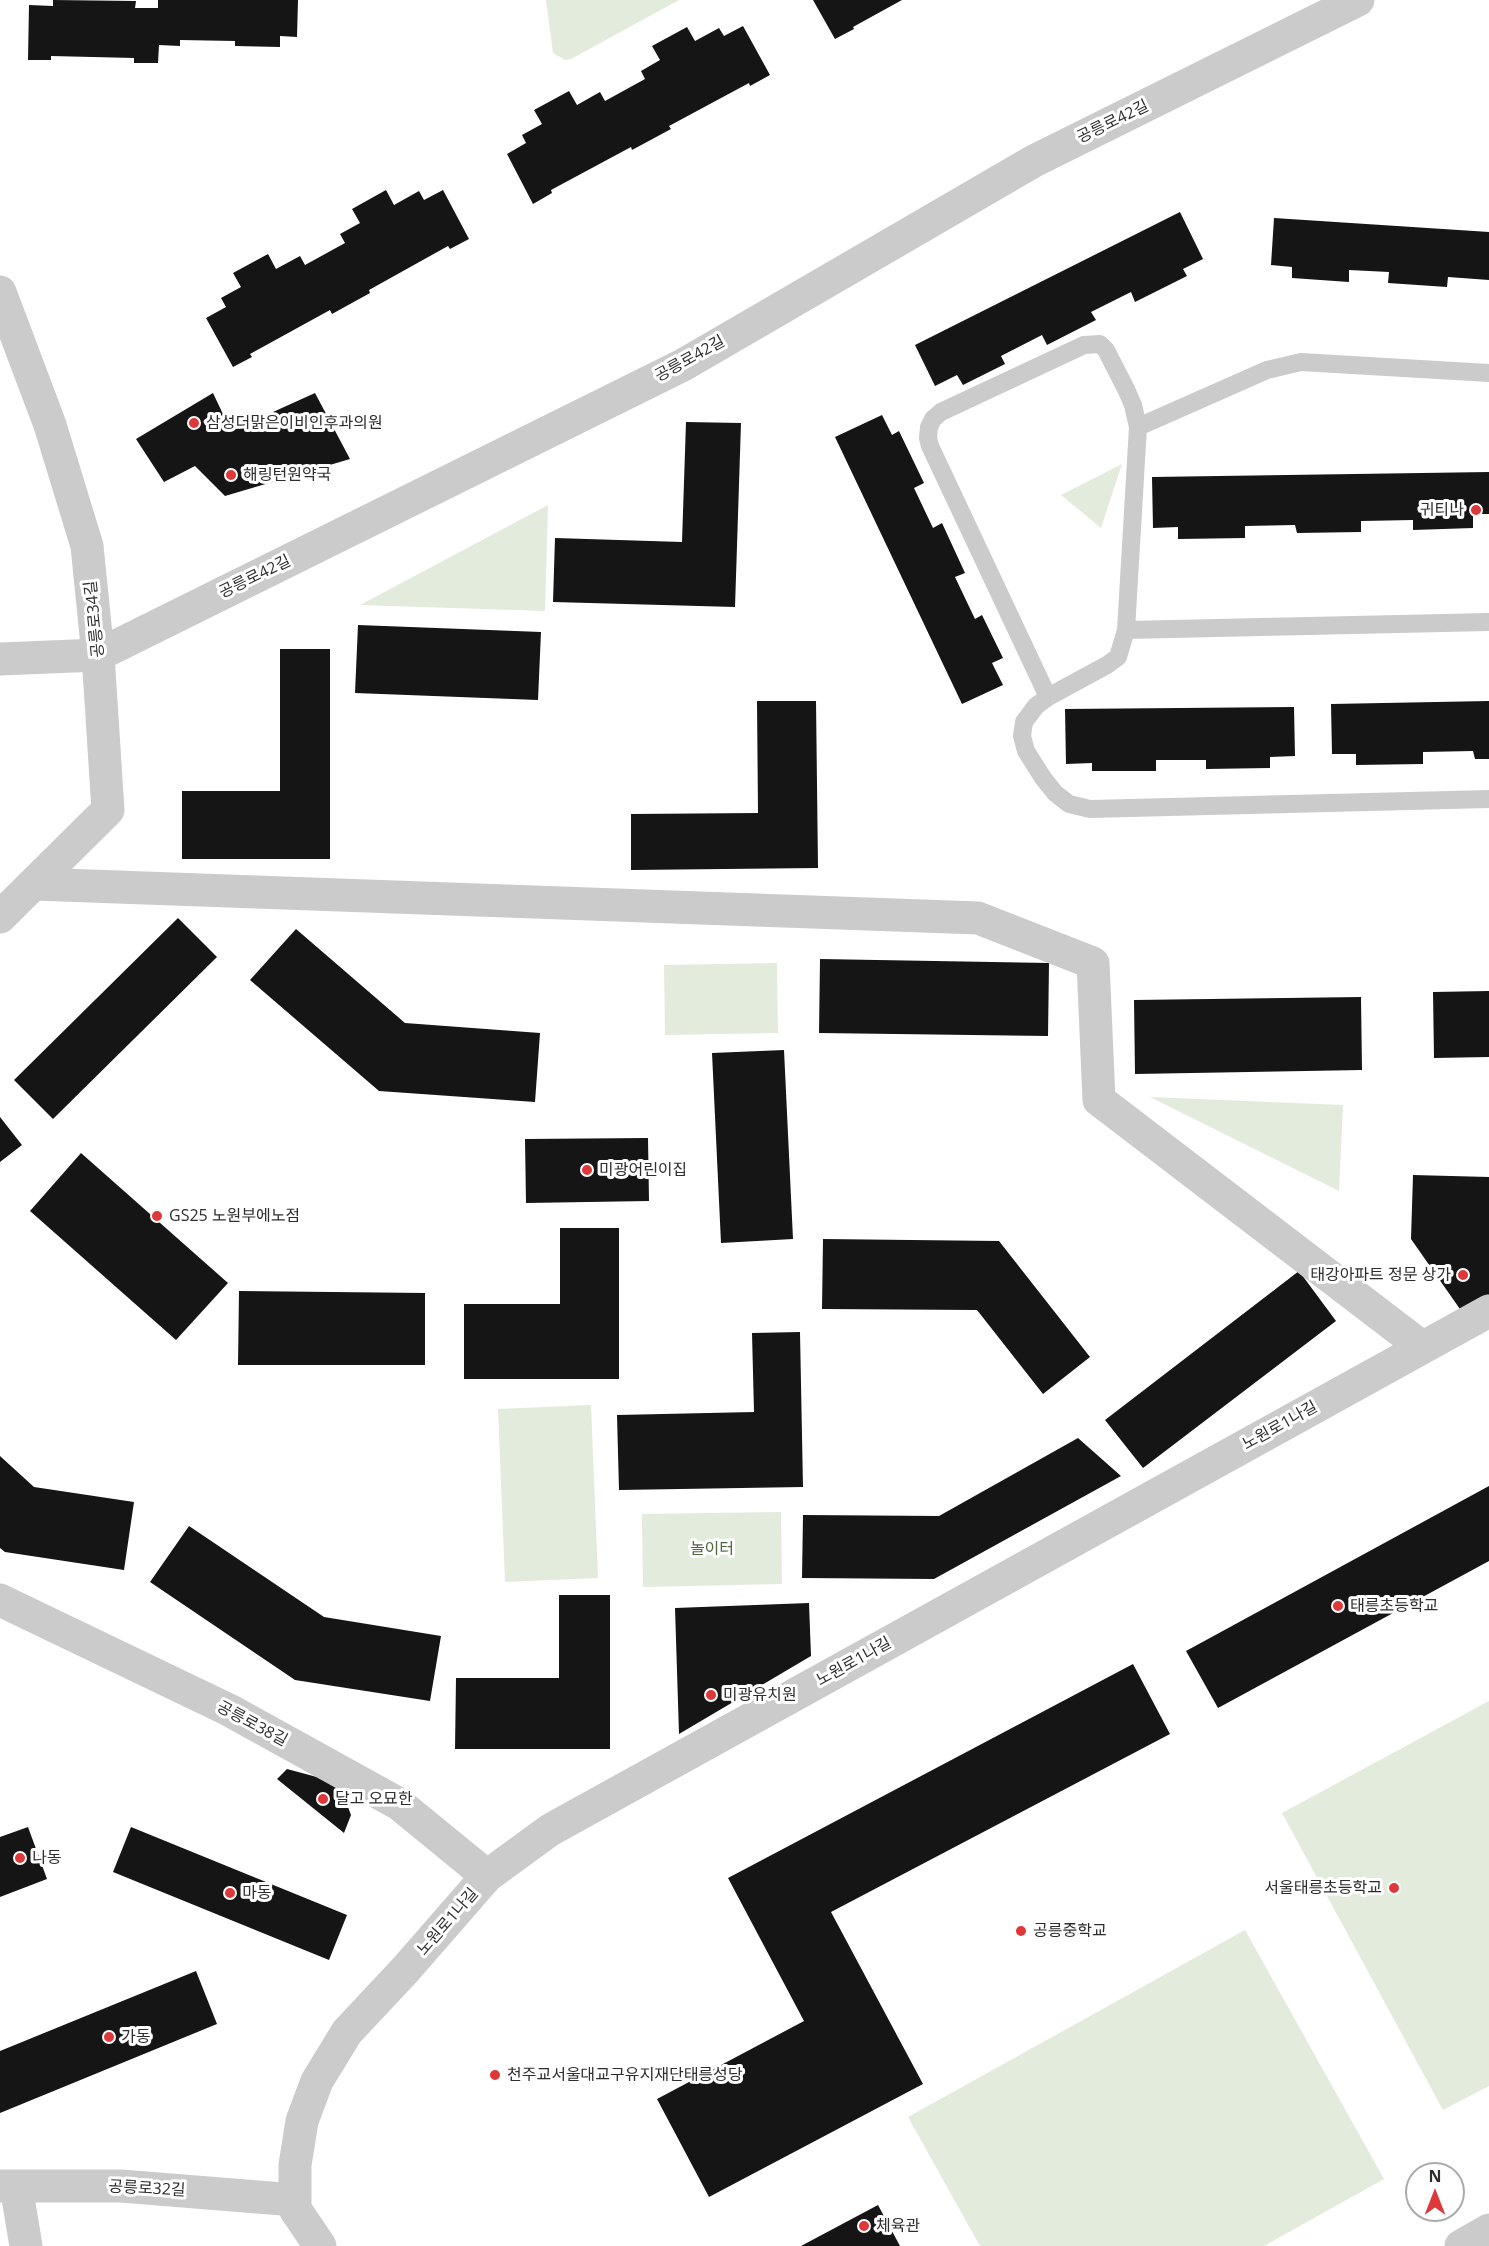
<!DOCTYPE html>
<meta charset="utf-8">
<style>
body{margin:0}
#map{position:relative;width:1489px;height:2246px;overflow:hidden;background:#fff;font-family:"Open Sans",sans-serif}
canvas{display:block}
.north{position:absolute;left:1405px;top:2162px;width:60px;height:60px;box-sizing:border-box;background:#fff;border:2px solid #ababab;border-radius:50%;rotate:0deg;font-size:16px;font-weight:700;line-height:24px;text-align:center;color:#2e2e2e}
.north::after{content:'';display:block;margin:auto;width:21px;height:27px;background:#dd383a;clip-path:polygon(50% 0,100% 100%,50% 72%,0 100%)}
</style>
<div id="map">
<canvas width="1489" height="2246"></canvas>
<div class="north">N</div>
</div>
<script>
const c = document.querySelector('canvas').getContext('2d');
c.lineJoin = 'round';
function paint(path, color) {
  c.fillStyle = color;
  c.fill(path, 'evenodd');
}
function shape(rows) {
  const path = new Path2D();
  for (const r of rows) {
    path.moveTo(r[0], r[1]);
    for (let i = 2; i < r.length; i += 2) path.lineTo(r[i], r[i + 1]);
  }
  return path;
}
function trace(path, color, width, dash) {
  c.strokeStyle = color;
  c.lineWidth = width;
  c.lineCap = dash ? 'butt' : 'round';
  c.setLineDash(dash || []);
  c.stroke(path);
}
function drawText(font, color, halo, rows, align = 'center') {
  c.font = font + ' "Open Sans","Noto Sans KR",sans-serif';
  c.lineWidth = 6;
  c.setLineDash([]);
  c.textBaseline = 'middle';
  c.strokeStyle = halo;
  c.fillStyle = color;
  for (const [text, x, y, turn = 0] of rows) {
    c.save();
    c.translate(x, y);
    c.rotate((+turn || 0) * Math.PI / 180);
    c.textAlign = isNaN(turn) ? turn : align;
    if (halo) c.strokeText(text, 0, 0);
    c.fillText(text, 0, 0);
    c.restore();
  }
}
const green = shape([
 [546,0,679,0,571,59,565,60,553,53],
 [1122,464,1101,528,1061,495],
 [548,505,545,611,360,605],
 [777,963,778,1033,665,1035,664,965],
 [1150,1097,1343,1105,1339,1191],
 [591,1405,598,1578,505,1582,498,1409],
 [781,1512,782,1584,643,1587,642,1514],
 [1489,1701,1489,2086,1443,2110,1282,1813],
 [1245,1930,1384,2179,1264,2246,980,2246,908,2117]
]);
const building = shape([
 [53,0,136,1,135,8,158,8,158,0,298,0,297,37,280,36,280,47,235,46,235,41,180,40,180,46,159,45,158,63,134,63,134,58,51,56,51,60,28,60,29,5,53,6],
 [813,0,902,0,853,27,854,29,835,39],
 [743,26,770,75,750,86,749,83,669,126,671,129,632,150,631,147,551,190,552,193,533,204,507,154,526,143,522,135,542,124,534,110,569,91,577,105,600,92,605,101,645,79,641,71,660,60,652,46,687,27,695,41,719,28,724,36],
 [386,190,394,205,419,191,424,200,443,190,469,239,450,249,448,246,369,290,370,293,332,314,330,310,250,354,252,357,233,367,206,318,226,307,221,298,241,287,233,273,268,254,276,269,300,256,305,265,345,243,340,234,360,223,352,209],
 [1180,212,1203,259,1183,269,1187,276,1135,302,1131,292,1091,312,1096,320,1047,345,1042,335,1001,356,1005,364,963,385,957,375,935,386,915,345],
 [1274,218,1489,232,1489,280,1448,277,1447,287,1388,283,1389,272,1349,270,1349,282,1292,278,1292,267,1271,265],
 [213,393,231,431,315,393,350,459,225,496,195,466,164,482,136,439],
 [882,415,892,435,899,431,924,483,914,488,933,528,942,523,965,573,955,577,975,619,982,615,1003,658,992,663,1003,685,962,704,835,437],
 [686,422,741,423,735,607,553,602,555,538,682,542],
 [1489,472,1489,514,1473,514,1473,528,1413,530,1413,520,1361,521,1361,532,1297,533,1295,525,1245,526,1245,538,1178,539,1178,527,1153,528,1152,477],
 [358,625,541,632,538,700,355,693],
 [280,649,330,649,330,859,182,859,182,791,280,791],
 [757,701,816,701,818,868,631,870,631,814,758,813],
 [1489,701,1489,759,1475,759,1473,751,1423,752,1423,764,1356,765,1356,754,1332,754,1331,704],
 [1294,707,1295,756,1270,757,1270,768,1206,769,1206,760,1156,760,1156,771,1092,771,1092,763,1066,764,1065,709],
 [178,918,217,957,53,1119,14,1080],
 [296,929,405,1023,540,1033,535,1102,379,1091,250,980],
 [820,959,1049,963,1048,1036,819,1033],
 [1489,991,1489,1057,1434,1058,1433,992],
 [1361,997,1362,1070,1135,1074,1134,1000],
 [784,1050,793,1239,721,1243,712,1053],
 [0,1117,22,1145,0,1162],
 [648,1138,649,1201,526,1203,525,1139],
 [81,1153,228,1283,176,1340,30,1211],
 [1413,1175,1489,1177,1489,1311,1469,1322,1411,1239],
 [560,1228,619,1228,619,1379,464,1379,464,1304,560,1304],
 [823,1239,999,1241,1090,1357,1043,1394,977,1310,822,1309],
 [1299,1271,1336,1321,1143,1468,1105,1420],
 [239,1291,425,1293,425,1365,238,1365],
 [800,1332,803,1487,619,1490,617,1415,754,1412,752,1333],
 [1078,1438,1121,1476,934,1579,802,1578,803,1515,939,1516],
 [0,1456,34,1487,134,1502,124,1570,5,1552,0,1548],
 [1489,1486,1489,1561,1218,1708,1186,1651],
 [189,1526,324,1617,441,1636,430,1701,295,1680,150,1582],
 [559,1595,610,1595,610,1749,455,1749,456,1678,559,1678],
 [809,1603,811,1656,679,1734,675,1608],
 [1133,1664,1170,1734,831,1912,923,2084,709,2197,657,2099,804,2021,728,1878],
 [287,1769,339,1783,351,1815,344,1833,277,1779],
 [28,1827,47,1879,0,1897,0,1837],
 [131,1827,347,1915,329,1960,113,1872],
 [196,1971,217,2024,0,2113,0,2051],
 [878,2205,900,2246,801,2246]
]);
const lane = shape([
 [1138,427,1267,370,1301,362,1489,373],
 [1126,630,1489,622],
 [1048,697,930,446,928,438,929,427,933,419,941,412,1084,345,1100,344,1106,350,1126,389,1133,405,1138,427,1126,630,1118,657,1107,665,1048,697,1036,706,1024,722,1022,736,1026,751,1043,778,1055,793,1069,804,1090,809,1489,799]
]);
const street = shape([
 [0,292,50,425,87,546,98,655,108,810,0,917],
 [0,659,98,655,683,365,1034,161,1358,0],
 [34,884,978,918,1093,963,1099,1100,1422,1347],
 [0,1600,229,1710,399,1804,487,1876],
 [0,2186,121,2186,295,2200],
 [16,2186,26,2246],
 [320,2246,295,2209,295,2165,302,2121,317,2081,347,2032,406,1969,487,1876,550,1830,1489,1311],
 [1461,2246,1489,2230]
]);
const markers = [
 [194,423,6,"#dd383a"],
 [231,475,6,"#dd383a"],
 [1476,510,6,"#dd383a"],
 [587,1170,6,"#dd383a"],
 [157,1216,6,"#dd383a"],
 [1463,1275,6,"#dd383a"],
 [1338,1606,6,"#dd383a"],
 [711,1695,6,"#dd383a"],
 [323,1799,6,"#dd383a"],
 [20,1858,6,"#dd383a"],
 [1394,1888,6,"#dd383a"],
 [230,1893,6,"#dd383a"],
 [1021,1931,6,"#dd383a"],
 [109,2037,6,"#dd383a"],
 [495,2075,6,"#dd383a"],
 [864,2226,6,"#dd383a"]
];
const streetNames = [
 ["공릉로42길",1113,122,-26],
 ["공릉로42길",690,359,-29],
 ["공릉로42길",255,577,-26],
 ["공릉로34길",95,619,-96],
 ["노원로1나길",1280,1426,-29],
 ["노원로1나길",854,1662,-29],
 ["공릉로38길",252,1724,28],
 ["노원로1나길",448,1922,-49],
 ["공릉로32길",147,2189,3]
];
const poiNames = [
 ["삼성더맑은이비인후과의원",206,423],
 ["해링턴원약국",243,475],
 ["귀티나",1464,510,"right"],
 ["미광어린이집",599,1170],
 ["GS25 노원부에노점",169,1216],
 ["태강아파트 정문 상가",1451,1275,"right"],
 ["태릉초등학교",1350,1606],
 ["미광유치원",723,1695],
 ["달고 오묘한",335,1799],
 ["나동",32,1858],
 ["서울태릉초등학교",1382,1888,"right"],
 ["마동",242,1893],
 ["공릉중학교",1033,1931],
 ["가동",121,2037],
 ["천주교서울대교구유지재단태릉성당",507,2075],
 ["체육관",876,2226]
];
const parkNames = [
 ["놀이터",712,1549]
];
paint(green, '#e3ebdc');
paint(building, '#151515');
trace(lane, '#cbcbcb', 18);
trace(street, '#cbcbcb', 33);
for (const [x, y, r, color] of markers) {
  const dot = new Path2D();
  dot.arc(x, y, r, 0, 2 * Math.PI);
  c.fillStyle = color;
  c.fill(dot);
  trace(dot, '#fff', 2);
}
drawText('16px', '#2e2e2e', '#fff', streetNames);
drawText('16px', '#2e2e2e', '#fff', poiNames, 'left');
drawText('16px', '#4f683d', '#fff', parkNames);
</script>
